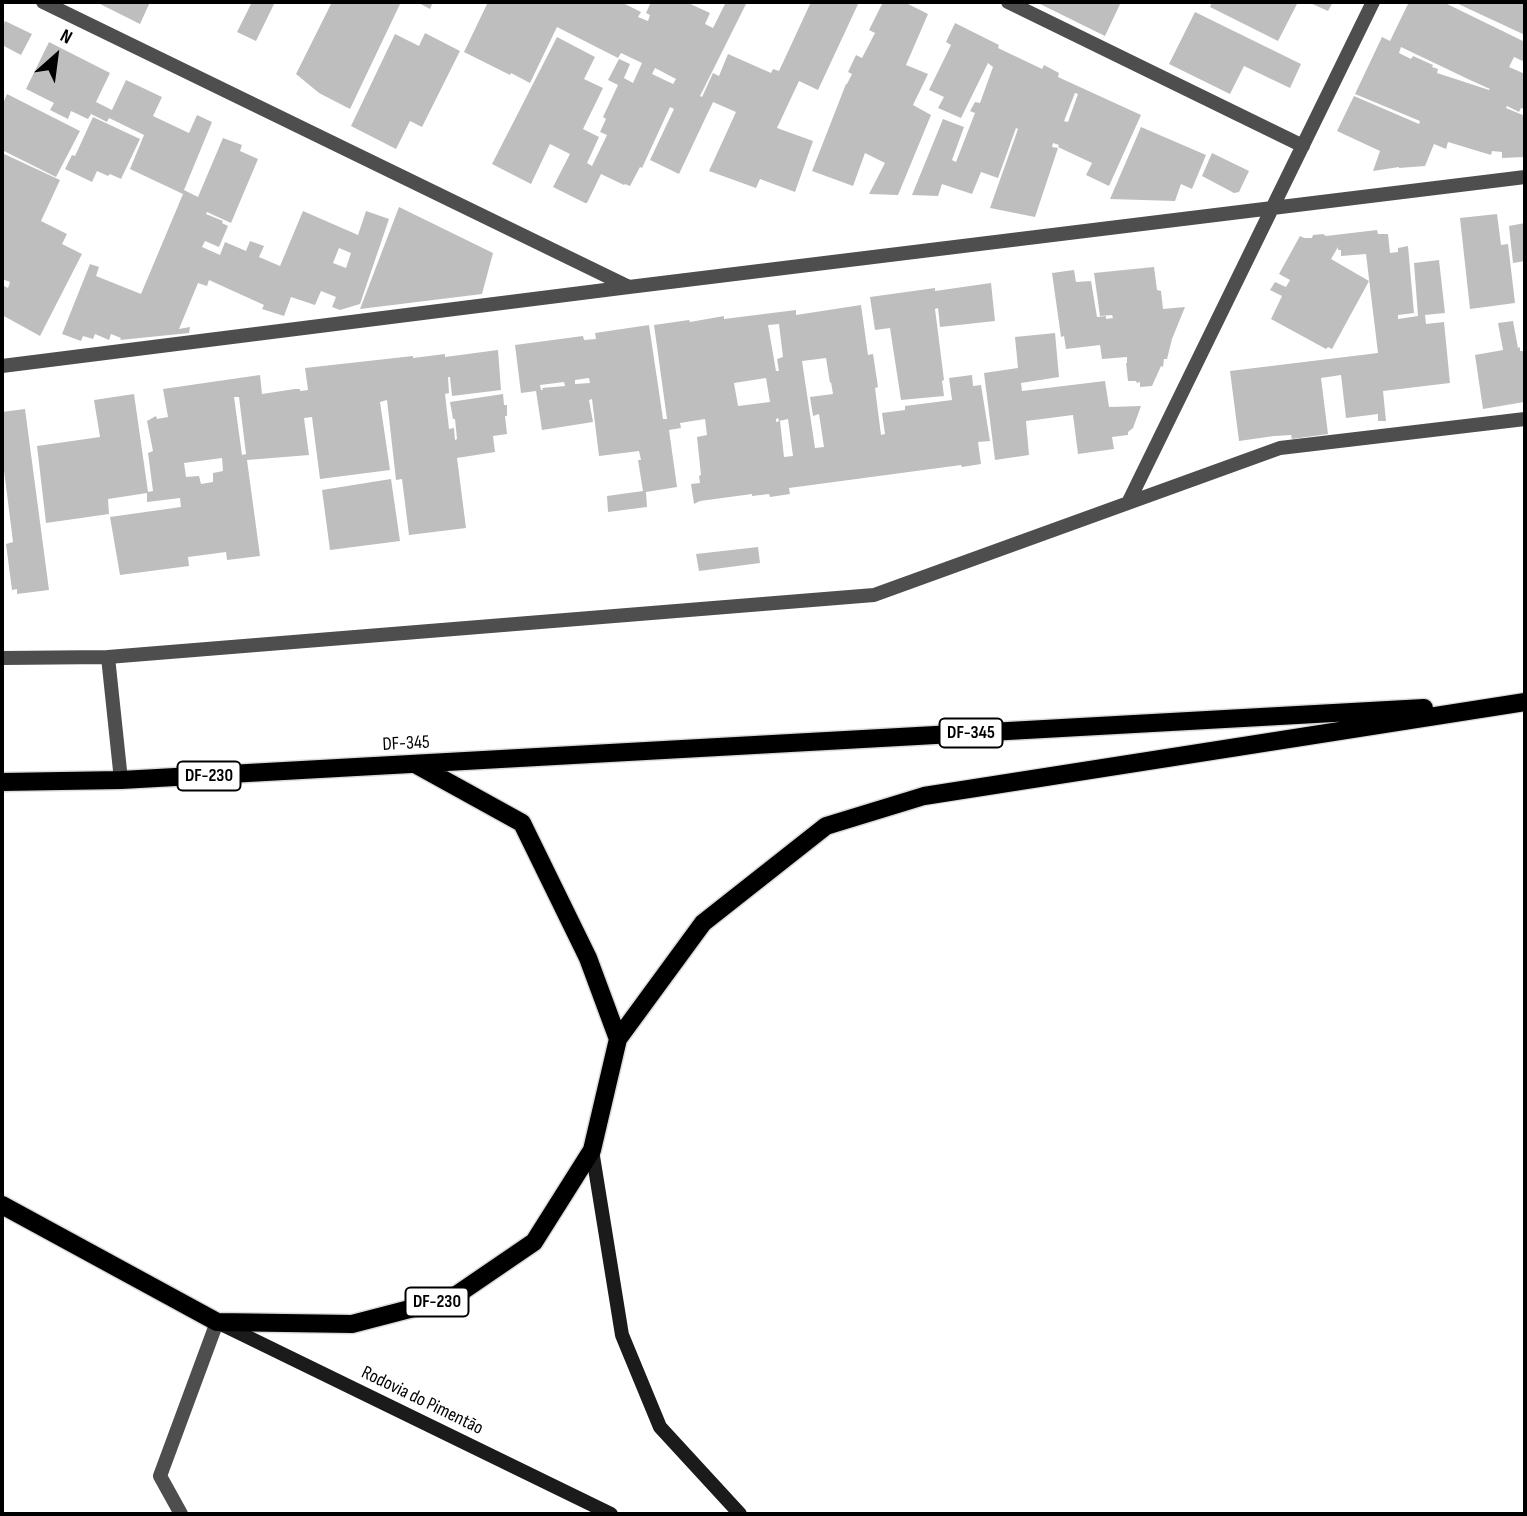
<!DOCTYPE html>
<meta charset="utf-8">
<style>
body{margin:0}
#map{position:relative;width:1527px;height:1516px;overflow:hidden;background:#fff;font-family:"Sofia Sans Condensed",sans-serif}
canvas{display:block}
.frame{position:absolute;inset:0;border:4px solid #000;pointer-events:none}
.north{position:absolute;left:21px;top:21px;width:70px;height:70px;-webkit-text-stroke:5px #fff;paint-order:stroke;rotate:28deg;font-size:19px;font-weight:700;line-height:28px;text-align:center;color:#000}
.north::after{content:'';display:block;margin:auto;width:24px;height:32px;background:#000;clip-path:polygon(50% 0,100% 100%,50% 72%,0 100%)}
</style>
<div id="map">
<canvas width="1527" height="1516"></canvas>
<div class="frame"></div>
<div class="north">N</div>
</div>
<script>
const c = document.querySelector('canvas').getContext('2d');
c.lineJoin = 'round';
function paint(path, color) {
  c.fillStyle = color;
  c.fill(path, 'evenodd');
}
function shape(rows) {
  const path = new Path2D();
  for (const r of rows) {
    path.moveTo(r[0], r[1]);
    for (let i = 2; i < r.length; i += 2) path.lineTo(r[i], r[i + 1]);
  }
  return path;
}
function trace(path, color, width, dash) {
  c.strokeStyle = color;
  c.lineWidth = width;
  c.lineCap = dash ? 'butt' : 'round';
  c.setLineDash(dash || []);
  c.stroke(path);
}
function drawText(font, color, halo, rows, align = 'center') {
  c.font = font + ' "Sofia Sans Condensed",sans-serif';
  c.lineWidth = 7;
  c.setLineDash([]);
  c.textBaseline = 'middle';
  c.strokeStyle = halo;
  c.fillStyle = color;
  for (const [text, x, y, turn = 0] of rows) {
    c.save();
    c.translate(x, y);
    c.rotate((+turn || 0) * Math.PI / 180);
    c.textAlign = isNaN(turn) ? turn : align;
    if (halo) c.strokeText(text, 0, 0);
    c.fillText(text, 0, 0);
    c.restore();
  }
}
const building = shape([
 [96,2,150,2,140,24],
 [252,2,275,2,256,41,237,32],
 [332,2,401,2,350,109,319,93,296,74],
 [417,2,433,2,430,9],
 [488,2,621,2,641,12,638,17,648,21,650,15,646,13,651,2,686,2,710,13,705,24,713,28,726,2,747,2,700,96,702,97,713,73,719,76,728,54,771,73,773,69,779,71,811,2,859,2,818,90,799,81,777,128,813,141,795,192,760,179,756,188,709,171,736,112,713,102,679,174,650,160,674,109,670,107,642,168,640,167,630,186,625,184,624,185,601,174,587,203,585,203,553,187,570,154,550,144,531,184,492,164,557,37,595,57,584,79,603,88,583,129,599,137,587,163,592,166,607,135,600,132,606,119,603,117,618,85,608,80,619,59,630,64,624,78,633,83,642,63,621,53,618,58,557,27,530,83,511,73,510,75,464,52],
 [655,68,676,79,673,84,652,74],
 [883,2,904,2,928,14,906,65,928,74,913,105,931,115,898,195,869,194,885,163,865,153,853,186,812,171,846,84,847,84,852,74,848,72,856,55,862,58,875,33,869,30],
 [1041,2,1121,2,1105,36,1040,4],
 [1212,2,1298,2,1278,41,1210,7],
 [1308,2,1333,2,1328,11],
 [1409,2,1443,2,1525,42,1525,62,1514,57,1509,67,1525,74,1525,109,1521,108,1519,112,1507,106,1506,108,1525,116,1524,157,1502,158,1502,152,1492,151,1491,155,1448,142,1446,149,1434,144,1425,166,1399,168,1399,167,1373,171,1380,151,1337,131,1354,96,1419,124,1420,121,1355,94,1382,37,1390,41],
 [1401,47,1470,80,1490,89,1489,90,1437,73,1438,69,1432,67,1433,65,1413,56,1411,59,1399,53],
 [1454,2,1525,2,1525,35],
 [1195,12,1301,64,1290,88,1244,66,1230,94,1169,64],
 [5,21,32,34,21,55,2,45,2,28],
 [955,23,999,45,998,48,1042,69,1044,65,1059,73,1058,77,1141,115,1109,186,1086,175,1092,163,1058,147,1059,145,1053,143,1052,147,1058,148,1035,217,990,208,1018,129,1016,128,998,178,981,172,972,194,942,184,938,196,912,195,943,119,964,127,952,160,956,162,975,113,970,111,975,102,980,103,993,67,988,63,961,118,938,108,944,97,929,90,951,45,946,42],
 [1075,93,1078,94,1068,122,1064,121],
 [425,33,460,51,422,127,410,121,396,149,351,126,395,34,419,46],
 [49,42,110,73,96,102,112,110,126,80,162,97,153,116,189,133,197,115,212,122,184,190,198,197,223,138,242,145,240,151,258,159,231,223,207,212,206,214,223,221,222,223,228,226,219,247,205,241,202,247,220,255,225,242,246,251,250,241,264,246,259,257,280,266,303,211,358,235,366,211,389,219,360,304,340,310,332,307,336,297,321,291,315,305,291,297,284,316,262,309,264,305,209,280,207,286,198,283,179,329,190,327,189,333,120,340,121,338,111,334,109,340,95,334,93,339,83,336,81,341,62,334,90,264,99,267,96,276,141,294,183,194,130,169,144,135,109,118,107,122,91,114,88,119,71,111,68,119,50,110,54,103,26,89],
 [339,248,351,253,346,268,333,263],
 [7,94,80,131,56,177,2,150,2,106],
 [93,117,140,139,121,179,110,174,108,176,97,171,92,182,65,169,72,155,75,156],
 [1141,127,1206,155,1192,189,1181,184,1175,201,1110,199],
 [2,153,60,180,41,221,67,234,62,244,82,254,40,336,2,315,2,285,8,288,10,282,2,279],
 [1212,153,1249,171,1239,192,1234,193,1202,176],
 [399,207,493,253,482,294,360,309],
 [1497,214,1501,245,1508,244,1515,303,1470,309,1460,218],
 [1525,223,1525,261,1513,263,1509,226],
 [1377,230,1378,234,1388,234,1390,253,1398,252,1398,248,1408,246,1414,313,1398,315,1398,319,1418,316,1414,263,1439,260,1445,313,1425,315,1426,324,1444,322,1450,383,1383,391,1386,421,1378,421,1378,414,1346,418,1341,375,1321,378,1328,434,1292,439,1291,435,1274,436,1239,441,1230,371,1378,353,1366,254,1341,256,1341,250,1338,250,1338,247,1331,259,1369,281,1332,349,1328,347,1326,349,1271,319,1282,296,1270,290,1275,282,1286,287,1290,280,1279,274,1300,236,1304,238,1312,238,1313,235,1323,234,1326,236],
 [1154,267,1157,290,1161,291,1163,309,1185,307,1172,339,1167,359,1164,359,1163,367,1161,366,1152,386,1140,387,1140,382,1137,383,1136,381,1128,381,1126,363,1127,363,1127,357,1102,359,1100,345,1066,349,1064,336,1061,337,1052,273,1074,270,1076,282,1091,281,1097,317,1106,316,1106,319,1113,318,1112,315,1100,316,1094,273],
 [991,283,995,321,940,327,938,308,935,309,944,380,942,381,944,396,901,400,890,328,875,330,870,297,935,288,935,291],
 [861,305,868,355,873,354,878,387,875,388,881,435,885,434,882,413,905,410,905,406,952,400,949,378,972,375,973,386,981,385,990,441,978,442,981,464,962,467,961,465,789,488,790,494,770,497,769,494,752,496,752,494,700,501,694,504,691,484,700,483,699,476,701,475,697,437,707,435,705,419,680,423,681,428,669,430,677,487,646,492,647,507,608,512,607,496,643,491,638,460,641,460,639,451,599,456,592,399,589,400,593,422,542,430,536,391,521,393,515,345,583,336,584,340,596,339,595,333,649,325,663,419,667,419,654,325,689,320,690,322,724,316,724,319,796,310,796,315],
 [779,324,783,357,777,359,779,371,776,371,768,325],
 [826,358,830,383,831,382,833,394,810,397,813,416,819,414,824,447,815,448,802,361],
 [589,378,590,383,575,384,575,380],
 [766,378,770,402,738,406,734,383],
 [564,382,565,386,542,388,543,390,541,390,540,385],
 [778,418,779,421,788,419,793,456,784,457,780,421,776,422,776,419],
 [1513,321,1518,348,1520,347,1520,351,1525,351,1525,401,1524,402,1483,409,1475,355,1503,350,1498,323],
 [1055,333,1059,377,1021,383,1022,391,1105,381,1109,407,1141,406,1133,428,1128,432,1128,435,1112,437,1114,449,1078,454,1073,415,1026,421,1029,455,995,460,984,373,1018,368,1015,337],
 [498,350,501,390,452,396,450,377,448,377,449,393,445,394,449,429,454,428,455,440,457,439,455,419,453,419,450,402,503,394,504,405,507,405,507,416,505,416,507,434,493,436,495,452,457,458,466,528,409,535,402,479,396,480,387,400,380,402,390,470,320,479,312,417,304,418,309,455,247,460,260,556,227,560,226,552,188,557,189,566,120,575,110,517,181,507,180,498,147,502,147,493,108,499,109,514,46,523,37,446,100,437,94,400,134,394,148,492,153,491,148,453,153,451,147,421,156,416,157,419,168,417,163,389,260,375,262,394,295,389,300,389,300,391,308,390,305,368,413,356,413,358,445,354,445,357],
 [234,397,239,397,246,454,242,455],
 [222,458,223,471,213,473,213,482,201,484,199,476,186,477,184,463],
 [25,409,49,590,17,594,17,589,12,590,6,544,13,542,2,454,2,412],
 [391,479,400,541,330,550,322,490],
 [758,547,760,563,699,571,696,554]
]);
const service = shape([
 [181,1514,160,1476,217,1322]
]);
const minor = shape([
 [43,2,627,286],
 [1008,2,1303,146],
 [2,366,629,287,1525,177],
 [1128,503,1373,2],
 [108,657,121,780],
 [2,658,108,657,874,595,1280,448,1525,419]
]);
const secondary = shape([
 [592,1150,622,1335,660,1427,740,1514],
 [221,1324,611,1514]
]);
const primary = shape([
 [417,765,522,823,588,958,618,1039],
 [2,782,121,780,1424,708],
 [2,1205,217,1322,352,1324,452,1298,534,1242,592,1150,618,1039,703,923,826,826,924,796,1525,702]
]);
const shields = [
 [971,733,63],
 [209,776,63],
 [437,1302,63]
];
const shieldNames = [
 ["DF-345",971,733],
 ["DF-230",209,776],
 ["DF-230",437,1302]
];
const streetNames = [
 ["DF-345",406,744,-3],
 ["Rodovia do Pimentão",422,1401,26]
];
paint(building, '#bebebe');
trace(primary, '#dbdbdb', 21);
trace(service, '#4e4e4e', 14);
trace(minor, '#4e4e4e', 14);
trace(secondary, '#1b1b1b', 14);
trace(primary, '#000', 18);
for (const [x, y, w] of shields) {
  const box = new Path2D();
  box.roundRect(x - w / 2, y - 14.5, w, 29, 5);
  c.fillStyle = '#fff';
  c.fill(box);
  trace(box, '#000', 2);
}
drawText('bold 18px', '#000', null, shieldNames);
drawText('19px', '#000', '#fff', streetNames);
</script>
